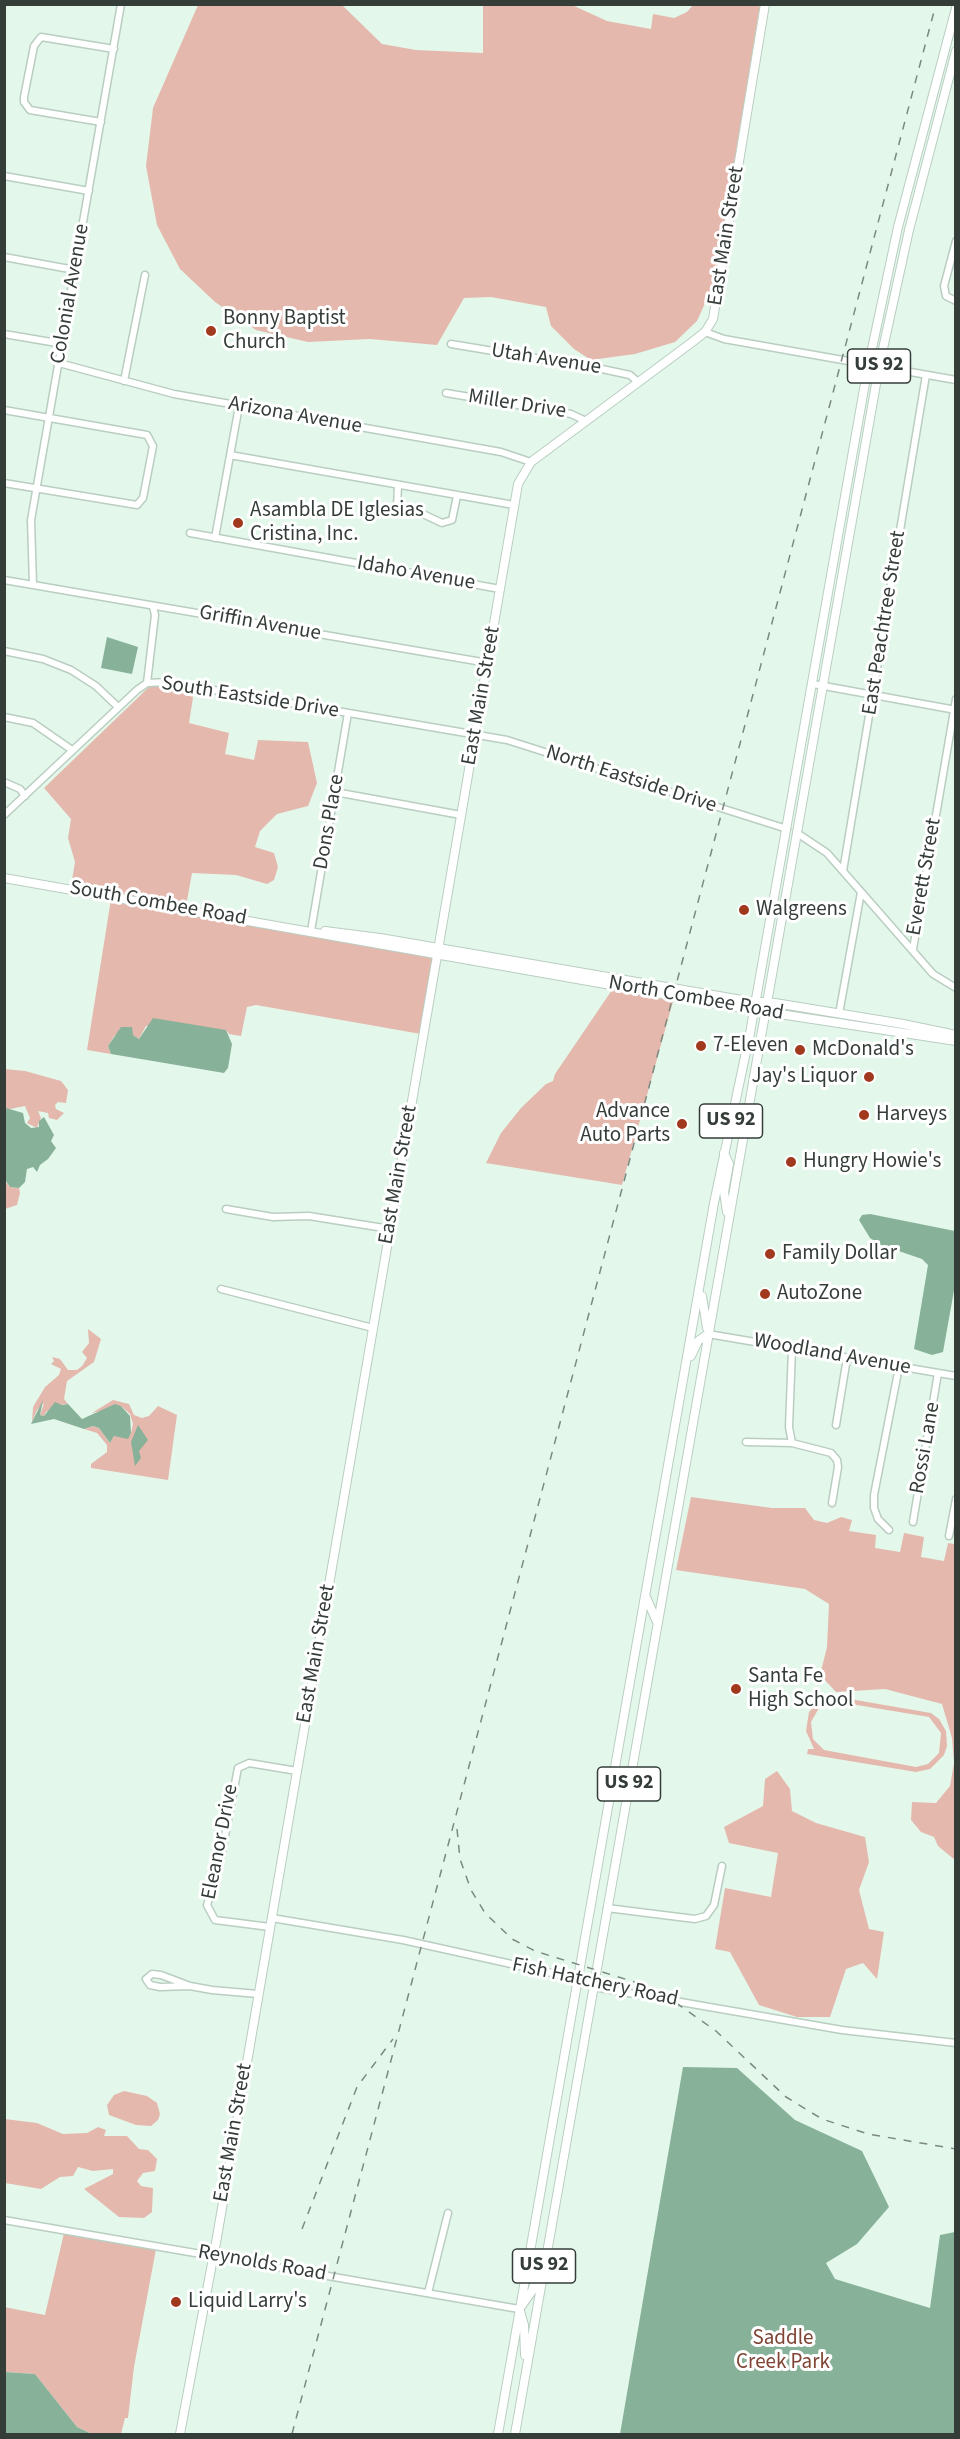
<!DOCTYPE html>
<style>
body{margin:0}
#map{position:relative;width:960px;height:2439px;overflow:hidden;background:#e3f8eb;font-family:"Source Sans 3",sans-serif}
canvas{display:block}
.frame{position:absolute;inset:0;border:6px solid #353d38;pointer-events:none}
</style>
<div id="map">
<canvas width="960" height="2439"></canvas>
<div class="frame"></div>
</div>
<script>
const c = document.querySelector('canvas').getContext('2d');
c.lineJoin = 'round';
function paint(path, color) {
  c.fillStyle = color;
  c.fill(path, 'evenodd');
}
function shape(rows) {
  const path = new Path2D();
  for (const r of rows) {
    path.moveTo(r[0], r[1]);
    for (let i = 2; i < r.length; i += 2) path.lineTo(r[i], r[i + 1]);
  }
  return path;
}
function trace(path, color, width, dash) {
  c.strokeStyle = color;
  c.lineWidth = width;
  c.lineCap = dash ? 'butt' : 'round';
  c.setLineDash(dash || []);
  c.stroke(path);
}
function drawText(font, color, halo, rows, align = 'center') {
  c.font = font + ' "Source Sans 3",sans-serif';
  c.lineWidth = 6;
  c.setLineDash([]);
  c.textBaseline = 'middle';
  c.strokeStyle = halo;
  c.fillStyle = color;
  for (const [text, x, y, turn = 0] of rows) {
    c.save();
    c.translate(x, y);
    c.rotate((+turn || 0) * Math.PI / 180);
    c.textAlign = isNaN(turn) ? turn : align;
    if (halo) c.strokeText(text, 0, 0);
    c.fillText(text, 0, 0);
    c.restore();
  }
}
const green = shape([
 [198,5,342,5,382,44,416,50,483,53,483,5,572,5,607,21,651,29,653,14,674,18,687,12,693,5,760,5,715,281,697,321,675,342,635,354,591,360,574,349,551,326,546,307,491,297,464,298,437,345,370,339,308,342,256,330,215,302,180,269,157,225,146,166,153,108],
 [157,685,194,691,189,723,229,733,225,754,254,760,258,740,308,742,317,783,308,806,277,814,260,831,255,847,274,853,278,867,274,880,267,884,236,875,192,873,186,906,71,886,75,862,68,838,71,819,44,788,150,686],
 [111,899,434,958,421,1034,256,1005,247,1007,241,1036,229,1034,226,1030,146,1026,139,1039,133,1035,115,1035,108,1046,111,1054,87,1050],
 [614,987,674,998,622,1185,486,1163,501,1133,521,1108,546,1084,553,1081,555,1074],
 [5,1069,25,1071,61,1081,68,1090,66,1103,58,1102,55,1105,56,1109,64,1113,57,1120,49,1118,48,1113,38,1111,41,1118,37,1128,27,1123,30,1118,25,1106,5,1110],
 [4,1180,10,1187,19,1188,20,1193,17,1205,5,1209],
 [88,1329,101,1339,94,1362,67,1381,64,1399,68,1404,58,1405,46,1412,44,1416,40,1415,44,1403,37,1410,32,1422,33,1407,45,1387,59,1375,61,1369,51,1364,54,1361,52,1357,60,1359,68,1370,77,1370,82,1366,87,1358,82,1352,89,1343],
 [113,1400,129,1404,134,1415,142,1418,149,1416,158,1406,177,1415,168,1480,91,1468,91,1464,107,1452,107,1445,97,1433,84,1429,93,1426,99,1428,110,1443,114,1436,129,1436,131,1433,133,1424,130,1414,121,1406,92,1413],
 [691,1497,772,1508,805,1508,814,1520,827,1523,841,1517,852,1520,849,1531,876,1535,875,1548,900,1552,904,1533,924,1537,921,1557,944,1561,948,1543,955,1544,955,1860,938,1846,934,1837,921,1832,911,1820,912,1802,936,1803,950,1786,954,1763,952,1738,942,1704,885,1689,836,1692,820,1675,827,1647,829,1604,805,1589,676,1570],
 [832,1696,931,1713,939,1719,946,1731,947,1746,944,1755,930,1769,916,1772,807,1754,808,1749,814,1749,806,1731,809,1712,819,1701],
 [833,1701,929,1717,941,1733,939,1753,928,1764,916,1767,824,1750,813,1739,811,1722,819,1708],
 [777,1771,790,1789,792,1811,816,1823,865,1837,869,1862,859,1890,869,1929,884,1932,877,1979,863,1963,846,1969,830,2017,797,2017,759,2005,730,1952,715,1949,725,1888,771,1897,778,1853,729,1843,724,1827,763,1806,765,1779],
 [124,2091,147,2096,157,2103,160,2114,158,2120,151,2126,136,2125,109,2115,107,2105,114,2095],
 [5,2119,37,2123,63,2134,87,2133,98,2127,106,2130,104,2136,127,2136,139,2149,148,2150,157,2159,155,2171,143,2173,137,2181,141,2186,153,2188,152,2212,144,2218,119,2217,84,2189,113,2174,113,2169,93,2171,78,2167,73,2176,60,2177,41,2189,5,2183],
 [64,2233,156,2249,134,2367,128,2418,125,2418,121,2434,92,2434,77,2427,35,2374,5,2372,4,2307,45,2315]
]);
const water = shape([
 [107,637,138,647,132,674,101,668],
 [153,1018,226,1030,232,1044,228,1068,224,1073,111,1054,108,1046,121,1027,132,1027,133,1035,139,1039],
 [6,1108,23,1113,25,1123,31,1128,39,1127,39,1121,44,1117,54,1135,51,1141,56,1148,48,1159,40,1165,37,1172,33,1167,27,1169,25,1182,19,1188,10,1187,5,1180],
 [870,1214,955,1231,955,1285,943,1352,932,1355,914,1349,928,1265,922,1259,881,1245,870,1238,859,1220,862,1215],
 [43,1400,40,1415,44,1416,55,1402,62,1405,68,1404,82,1419,115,1404,121,1406,130,1416,131,1433,128,1439,114,1436,110,1443,99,1428,93,1426,84,1429,54,1419,31,1424],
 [138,1425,148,1440,139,1451,141,1458,135,1466,131,1442],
 [683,2067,737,2068,795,2120,862,2151,889,2207,857,2244,826,2263,835,2279,930,2308,940,2235,955,2232,955,2434,620,2434],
 [5,2372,35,2374,77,2427,92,2434,5,2434]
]);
const minor = shape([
 [101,122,30,110,24,102,24,97,34,46,41,37,114,49],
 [4,176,89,191],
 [956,241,944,286,946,296,956,301],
 [4,257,75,270],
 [705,332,724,339,956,380],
 [4,334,63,344],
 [451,344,602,369,630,375,638,382],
 [59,363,174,394,501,452,531,462],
 [124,381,145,275],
 [446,393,571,414,586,421],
 [4,410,147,435,153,446,143,498,137,505,4,483],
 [230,455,514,505],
 [398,485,397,507,423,514,442,523,452,520,457,496],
 [190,533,500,589],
 [215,538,239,406],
 [4,580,488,663],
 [33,585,31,520,121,4],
 [4,651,43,659,71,670,96,686,118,707],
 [147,683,155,615,153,607],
 [813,684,956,710],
 [4,717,33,723,72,750],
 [4,782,20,789,25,796],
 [335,792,461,815],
 [4,815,137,690,147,683,167,682,507,740,787,829],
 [797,833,827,853,933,974,956,988],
 [843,871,926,375],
 [311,931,348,713],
 [913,949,956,699],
 [839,1014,861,892],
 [226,1209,273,1217,309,1216,390,1229],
 [221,1289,373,1328],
 [708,1334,956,1376],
 [792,1349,789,1427,792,1443],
 [836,1425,847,1358],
 [746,1442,792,1443,831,1453,837,1460,838,1467,832,1503],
 [913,1522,938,1373],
 [889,1530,878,1519,874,1508,874,1495,899,1367],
 [949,1536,956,1499],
 [607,1908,695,1919,706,1916,714,1905,722,1866],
 [272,1918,403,1940,579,1979,594,1987,842,2030,956,2043],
 [270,1927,215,1920,207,1905,219,1867,238,1768,249,1763,297,1771],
 [190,1986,160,1987,150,1985,146,1979,152,1974,161,1975,190,1986,212,1990,258,1994],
 [4,2220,519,2309],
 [428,2293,448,2213]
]);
const major = shape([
 [4,878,747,1009,956,1041],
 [325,931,380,938,748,1001,775,1003,903,1024,956,1035],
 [724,1153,729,1164,724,1192,727,1212],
 [702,1296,707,1328],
 [691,1356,698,1341,708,1334],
 [646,1597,657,1622],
 [520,2308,532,2291,541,2262],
 [520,2311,524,2325,525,2355],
 [180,2434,217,2237,518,484,531,462,691,343,705,332,713,319,765,4],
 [498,2434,714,1203,750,1033,867,372,898,227,956,8],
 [515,2434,879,367,909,230,956,51]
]);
const rail = shape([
 [457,1829,460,1859,471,1890,485,1913,512,1939,535,1951,641,1984,672,2000,716,2031,786,2097,822,2119,868,2134,956,2149],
 [302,2229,357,2087,393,2039],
 [292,2434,936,4]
]);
const markers = [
 [211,331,6,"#a1391e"],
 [238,523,6,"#a1391e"],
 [744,910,6,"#a1391e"],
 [701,1046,6,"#a1391e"],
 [800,1050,6,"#a1391e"],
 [869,1077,6,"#a1391e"],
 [864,1115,6,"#a1391e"],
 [682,1124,6,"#a1391e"],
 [791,1162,6,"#a1391e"],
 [770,1254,6,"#a1391e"],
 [765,1294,6,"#a1391e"],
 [736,1689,6,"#a1391e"],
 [176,2302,6,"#a1391e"]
];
const shields = [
 [879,366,63],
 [731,1121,63],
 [629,1784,63],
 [544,2266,63]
];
const shieldNames = [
 ["US 92",879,366],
 ["US 92",731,1121],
 ["US 92",629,1784],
 ["US 92",544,2266]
];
const streetNames = [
 ["East Main Street",727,236,-81],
 ["Colonial Avenue",71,294,-80],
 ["Utah Avenue",546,360,9],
 ["Miller Drive",517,405,9],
 ["Arizona Avenue",295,416,10],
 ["Idaho Avenue",416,574,10],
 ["East Peachtree Street",885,623,-81],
 ["Griffin Avenue",260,624,10],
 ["East Main Street",482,696,-80],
 ["South Eastside Drive",250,698,9],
 ["North Eastside Drive",631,780,18],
 ["Dons Place",330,822,-80],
 ["Everett Street",925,877,-80],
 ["South Combee Road",158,904,10],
 ["North Combee Road",696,999,10],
 ["East Main Street",399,1175,-80],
 ["Woodland Avenue",832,1355,10],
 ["Rossi Lane",926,1448,-80],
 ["East Main Street",317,1654,-80],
 ["Eleanor Drive",221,1842,-79],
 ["Fish Hatchery Road",595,1983,12],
 ["East Main Street",234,2133,-80],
 ["Reynolds Road",262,2264,10]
];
const poiNames = [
 ["Bonny Baptist",223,319],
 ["Church",223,343],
 ["Asambla DE Iglesias",250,511],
 ["Cristina, Inc.",250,535],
 ["Walgreens",756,910],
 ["7-Eleven",713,1046],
 ["McDonald's",812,1050],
 ["Jay's Liquor",857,1077,"right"],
 ["Advance",670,1112,"right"],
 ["Auto Parts",670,1136,"right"],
 ["Harveys",876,1115],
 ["Hungry Howie's",803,1162],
 ["Family Dollar",782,1254],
 ["AutoZone",777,1294],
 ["Santa Fe",748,1677],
 ["High School",748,1701],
 ["Liquid Larry's",188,2302]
];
const parkNames = [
 ["Saddle",783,2339],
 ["Creek Park",783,2363]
];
paint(green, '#e5b8ad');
paint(water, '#88b199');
trace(minor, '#b9cec1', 9);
trace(major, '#b9cec1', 10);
trace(minor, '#fff', 6);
trace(major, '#fff', 8);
trace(rail, '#7c8981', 1.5, [8, 8]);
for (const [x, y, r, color] of markers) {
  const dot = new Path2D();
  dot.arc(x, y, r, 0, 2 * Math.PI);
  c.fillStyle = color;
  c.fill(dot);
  trace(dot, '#fff', 2);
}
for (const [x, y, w] of shields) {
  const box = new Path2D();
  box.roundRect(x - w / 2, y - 17, w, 34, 4.5);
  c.fillStyle = '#fff';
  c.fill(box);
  trace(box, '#353d38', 1.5);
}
drawText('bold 20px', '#353d38', null, shieldNames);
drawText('21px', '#353d38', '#fff', streetNames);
drawText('21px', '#353d38', '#fff', poiNames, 'left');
drawText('21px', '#7f4434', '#fff', parkNames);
</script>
